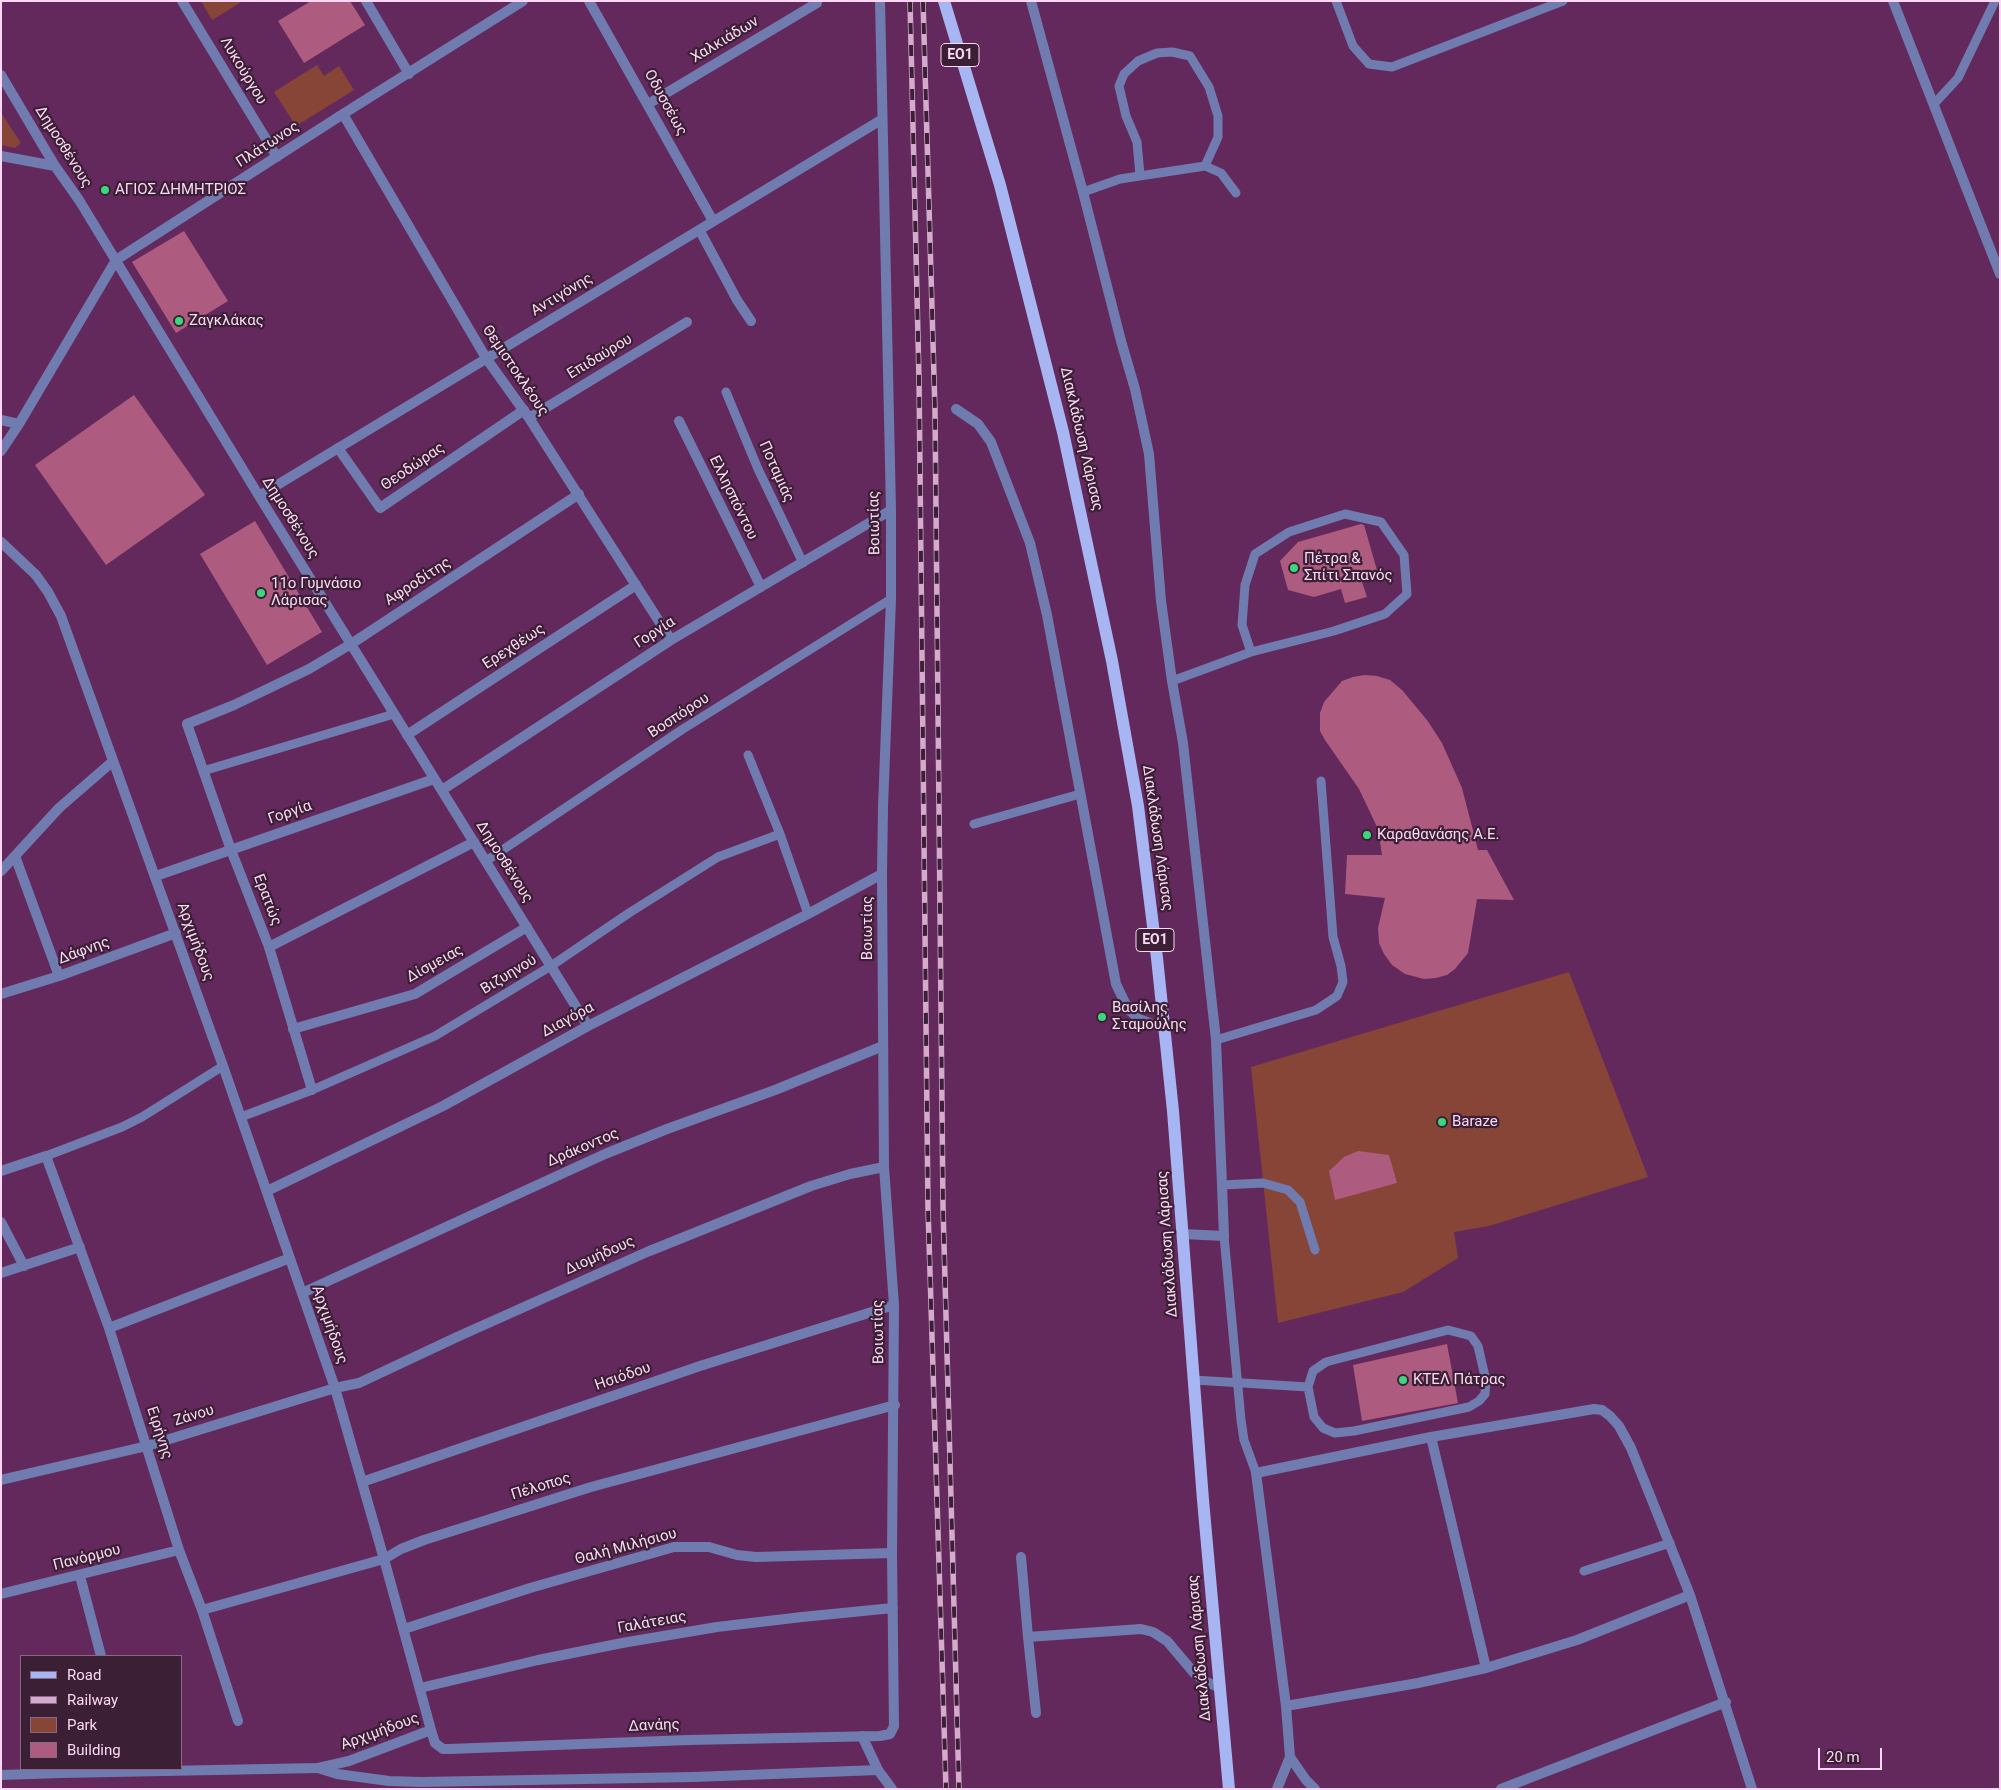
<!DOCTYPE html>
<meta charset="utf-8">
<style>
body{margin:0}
#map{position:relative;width:2001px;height:1790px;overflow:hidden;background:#64295c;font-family:Roboto,sans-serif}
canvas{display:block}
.frame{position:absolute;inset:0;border:2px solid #fcd8f4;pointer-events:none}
.legend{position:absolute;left:20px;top:1655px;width:162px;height:115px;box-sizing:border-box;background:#3a1f35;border:1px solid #886981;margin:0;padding:6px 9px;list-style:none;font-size:15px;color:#fcd8f4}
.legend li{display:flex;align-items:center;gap:10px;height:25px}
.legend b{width:25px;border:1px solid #886981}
.scale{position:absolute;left:1818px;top:1748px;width:64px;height:22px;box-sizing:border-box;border:2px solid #fcd8f4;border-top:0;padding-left:6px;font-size:15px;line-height:18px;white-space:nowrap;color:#fcd8f4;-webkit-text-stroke:4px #3a1f35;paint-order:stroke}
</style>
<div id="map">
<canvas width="2001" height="1790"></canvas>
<div class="frame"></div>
<ul class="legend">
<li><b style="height:6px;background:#a7b6f3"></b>Road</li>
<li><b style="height:6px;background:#d5abcd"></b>Railway</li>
<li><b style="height:14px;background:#874537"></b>Park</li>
<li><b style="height:14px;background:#ad5b7f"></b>Building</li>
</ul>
<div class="scale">20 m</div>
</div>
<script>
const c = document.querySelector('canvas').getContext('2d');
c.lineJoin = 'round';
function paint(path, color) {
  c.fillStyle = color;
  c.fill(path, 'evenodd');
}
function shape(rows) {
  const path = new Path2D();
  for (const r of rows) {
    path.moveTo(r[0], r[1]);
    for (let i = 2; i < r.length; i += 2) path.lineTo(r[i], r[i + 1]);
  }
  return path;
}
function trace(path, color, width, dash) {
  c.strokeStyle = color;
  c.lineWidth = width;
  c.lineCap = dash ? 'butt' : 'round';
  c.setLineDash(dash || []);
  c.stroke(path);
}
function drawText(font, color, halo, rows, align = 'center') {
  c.font = font + ' Roboto,sans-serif';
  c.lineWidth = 4.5;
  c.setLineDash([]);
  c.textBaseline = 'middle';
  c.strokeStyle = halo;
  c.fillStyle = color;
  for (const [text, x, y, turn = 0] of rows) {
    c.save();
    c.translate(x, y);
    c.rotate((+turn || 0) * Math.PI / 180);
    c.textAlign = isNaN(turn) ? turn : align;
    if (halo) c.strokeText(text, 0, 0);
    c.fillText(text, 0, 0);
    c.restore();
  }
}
const green = shape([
 [201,1,243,1,212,20],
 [317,65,324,76,339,66,354,90,296,126,274,92],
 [1,113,21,143,15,148,1,145],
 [1569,972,1648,1177,1489,1226,1454,1232,1458,1258,1403,1292,1278,1323,1251,1067]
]);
const building = shape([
 [311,1,350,1,365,25,304,63,278,21],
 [184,231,228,301,176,333,132,262],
 [134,395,205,495,106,565,35,465],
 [255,521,322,632,267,665,200,554],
 [1361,524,1364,525,1379,577,1362,582,1367,597,1345,603,1341,589,1314,597,1288,590,1280,561,1298,542],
 [1365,675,1377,676,1390,680,1402,690,1427,720,1442,743,1462,788,1478,850,1487,850,1514,900,1477,899,1468,953,1455,969,1447,975,1436,978,1424,979,1405,974,1392,965,1384,954,1379,943,1378,928,1385,898,1345,894,1347,855,1382,855,1378,829,1359,789,1325,740,1320,731,1320,713,1324,702,1342,681,1353,677],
 [1358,1151,1389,1155,1397,1183,1335,1200,1329,1171,1344,1157],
 [1447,1344,1458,1403,1362,1421,1353,1365]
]);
const service = shape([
 [1336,1,1353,46,1369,64,1392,67,1563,1],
 [1934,104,1958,78,1995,1],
 [1205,166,1221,173,1236,193],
 [1083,192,1120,179,1205,166,1218,137,1218,116,1209,87,1190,56,1172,52,1157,53,1138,61,1124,74,1119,86,1126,116,1137,142,1140,175],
 [726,392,758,469,803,563],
 [1172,681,1251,652,1334,631,1385,614,1407,594,1404,555,1381,522,1345,514,1289,532,1255,554,1245,585,1242,625,1251,652],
 [748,755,780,834,808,914],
 [203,771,394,714],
 [974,824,1080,794],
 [486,861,683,729,891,599],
 [1216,1040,1316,1010,1337,996,1343,982,1341,966,1333,937,1321,781],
 [241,1117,312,1090,435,1036,551,966,629,913,718,857,780,834],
 [46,1156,122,1127,142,1117,223,1066],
 [1222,1185,1263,1183,1288,1190,1300,1202,1315,1250],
 [1224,1236,1241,1420,1244,1440,1256,1473],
 [1194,1380,1308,1387,1314,1417,1323,1428,1335,1433,1354,1431,1469,1407,1479,1401,1485,1394,1486,1381,1478,1346,1471,1336,1448,1330,1326,1362,1313,1371,1308,1387],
 [1584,1571,1670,1543]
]);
const pedestrian = shape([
 [338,448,380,508,524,410],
 [187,724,234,705,309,669,351,644,579,494],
 [407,735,636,585],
 [269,947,474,842],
 [293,1029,415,994,527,927],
 [318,1768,337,1774,389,1781,421,1782,694,1777,878,1770]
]);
const minor = shape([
 [182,1,277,157],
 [366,1,409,74],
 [589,1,713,221],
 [1031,1,1083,192,1121,341,1135,389,1149,454,1161,601,1172,681,1183,743,1216,1040,1222,1185,1224,1236,1183,1234],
 [1893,1,2000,274],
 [1,75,55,166,79,200,259,496,588,1026],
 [648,104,817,3],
 [343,114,486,358,529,418,671,640],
 [1,156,55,166],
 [700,231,737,300,751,321],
 [956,409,978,424,991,442,1030,543,1047,615,1116,984,1128,1009,1139,1019,1165,1029],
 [529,418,687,322],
 [1,420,19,424],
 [679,421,761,587],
 [1,451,19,424,116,260,343,114,523,1],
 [259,496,881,120],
 [1,542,36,575,48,592,61,616,223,1066,335,1388,384,1559,431,1730,349,1761,318,1768,61,1773,1,1775],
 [187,724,231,850,269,947,312,1090],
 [442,790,671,640,891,510],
 [15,856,59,976],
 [1,871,59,808,112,762],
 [156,876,434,779],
 [1,994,59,976,176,933],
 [1,1171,46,1156,109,1328,179,1550,202,1610,238,1721],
 [267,1191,443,1106,588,1026,808,914,882,874],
 [1,1222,24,1266],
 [1,1273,80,1247],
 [302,1293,605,1154,667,1129,775,1090,883,1046],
 [109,1328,290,1258],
 [1431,1437,1486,1668],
 [1,1480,147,1446,335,1388,359,1383,457,1337,647,1252,811,1186,850,1174,884,1167],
 [362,1482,700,1366,894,1305],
 [1021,1557,1028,1637,1141,1629,1153,1632,1167,1641,1195,1674,1205,1681,1220,1688],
 [80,1576,101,1656],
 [1,1594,179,1550],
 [202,1610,384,1559,401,1549,424,1540,591,1487,895,1405],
 [404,1629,530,1588,674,1547,709,1547,737,1555,756,1557,892,1553],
 [1028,1637,1036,1713],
 [420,1688,538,1660,622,1643,717,1627,802,1617,893,1608],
 [1286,1706,1418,1683,1486,1668,1577,1640,1690,1595],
 [431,1730,435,1743,443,1749,449,1749,689,1740,880,1736,890,1734,894,1726,892,1553,894,1305,884,1167,882,874,883,807,891,599,891,510,880,1],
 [862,1736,878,1770,892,1789],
 [1290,1757,1306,1780,1315,1789],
 [1277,1789,1290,1757,1286,1706,1256,1473,1431,1437,1594,1409,1602,1410,1610,1416,1619,1426,1631,1448,1690,1595,1752,1789],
 [1501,1789,1726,1702]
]);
const primary = shape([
 [944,1,1000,185,1063,432,1112,661,1138,806,1157,958,1173,1111,1203,1500,1229,1789]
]);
const rail = shape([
 [910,1,919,379,928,1208,946,1789],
 [923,1,935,411,943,1207,959,1789]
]);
const markers = [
 [105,190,5,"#3ad77f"],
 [179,321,5,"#3ad77f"],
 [1294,568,5,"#3ad77f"],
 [261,593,5,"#3ad77f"],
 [1367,835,5,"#3ad77f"],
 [1102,1017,5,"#3ad77f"],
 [1442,1122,5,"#3ad77f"],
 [1403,1380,5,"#3ad77f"]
];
const shields = [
 [960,55,38],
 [1155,940,38]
];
const shieldNames = [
 ["ΕΟ1",960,55],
 ["ΕΟ1",1155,940]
];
const streetNames = [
 ["Χαλκιάδων",725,40,-31],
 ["Λυκούργου",243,71,59],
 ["Οδυσσέως",665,103,61],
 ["Πλάτωνος",268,145,-33],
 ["Δημοσθένους",63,147,58],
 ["Αντιγόνης",562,295,-31],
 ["Επιδαύρου",600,357,-31],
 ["Θεμιστοκλέους",515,371,56],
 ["Διακλάδωση Λάρισας",1081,439,77],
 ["Θεοδώρας",413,467,-34],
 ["Ποταμιάς",776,472,66],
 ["Ελλησπόντου",733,498,64],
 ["Δημοσθένους",290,518,58],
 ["Βοιωτίας",875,523,-91],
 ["Αφροδίτης",418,582,-33],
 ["Γοργία",655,633,-33],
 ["Ερεχθέως",514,647,-33],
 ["Βοσπόρου",679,716,-33],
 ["Γοργία",290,813,-19],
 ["Διακλάδωση Λάρισας",1157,838,82],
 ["Δημοσθένους",504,862,58],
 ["Ερατώς",267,900,69],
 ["Βοιωτίας",868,928,-90],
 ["Αρχιμήδους",195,942,70],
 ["Δάφνης",84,951,-20],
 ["Δίσμειας",435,964,-29],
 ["Βιζυηνού",509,975,-31],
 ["Διαγόρα",568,1020,-28],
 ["Δράκοντος",583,1148,-23],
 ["Διακλάδωση Λάρισας",1168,1244,-94],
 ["Διομήδους",600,1256,-24],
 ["Αρχιμήδους",329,1325,71],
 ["Βοιωτίας",879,1332,-91],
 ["Ησιόδου",623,1377,-19],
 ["Ζάνου",194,1416,-17],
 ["Ειρήνης",159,1433,72],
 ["Πέλοπος",541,1487,-17],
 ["Θαλή Μιλήσιου",626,1547,-15],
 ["Πανόρμου",87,1558,-14],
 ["Γαλάτειας",652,1623,-10],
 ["Διακλάδωση Λάρισας",1200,1648,-95],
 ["Δανάης",654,1726,-2],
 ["Αρχιμήδους",380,1732,-20]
];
const poiNames = [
 ["ΑΓΙΟΣ ΔΗΜΗΤΡΙΟΣ",115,190],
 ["Ζαγκλάκας",189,321],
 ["Πέτρα &",1304,559],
 ["Σπίτι Σπανός",1304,576],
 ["11ο Γυμνάσιο",271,584],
 ["Λάρισας",271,601],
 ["Καραθανάσης Α.Ε.",1377,835],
 ["Βασίλης",1112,1008],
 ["Σταμούλης",1112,1025],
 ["Baraze",1452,1122],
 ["ΚΤΕΛ Πάτρας",1413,1380]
];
paint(green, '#874537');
paint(building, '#ad5b7f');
trace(service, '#707caf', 9);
trace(pedestrian, '#707caf', 10);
trace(minor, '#707caf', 10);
trace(primary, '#a7b6f3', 12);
trace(rail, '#d5abcd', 5.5);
trace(rail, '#3a1f35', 4, [11]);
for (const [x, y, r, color] of markers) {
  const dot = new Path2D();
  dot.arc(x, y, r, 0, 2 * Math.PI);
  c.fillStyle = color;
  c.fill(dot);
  trace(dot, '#3a1f35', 2);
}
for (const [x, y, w] of shields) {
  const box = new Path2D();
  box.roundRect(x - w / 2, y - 11.5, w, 23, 4);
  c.fillStyle = '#3a1f35';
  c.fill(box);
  trace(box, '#fcd8f4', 1);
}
drawText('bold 14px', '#fcd8f4', null, shieldNames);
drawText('15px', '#fcd8f4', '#3a1f35', streetNames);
drawText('15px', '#fcd8f4', '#3a1f35', poiNames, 'left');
</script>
